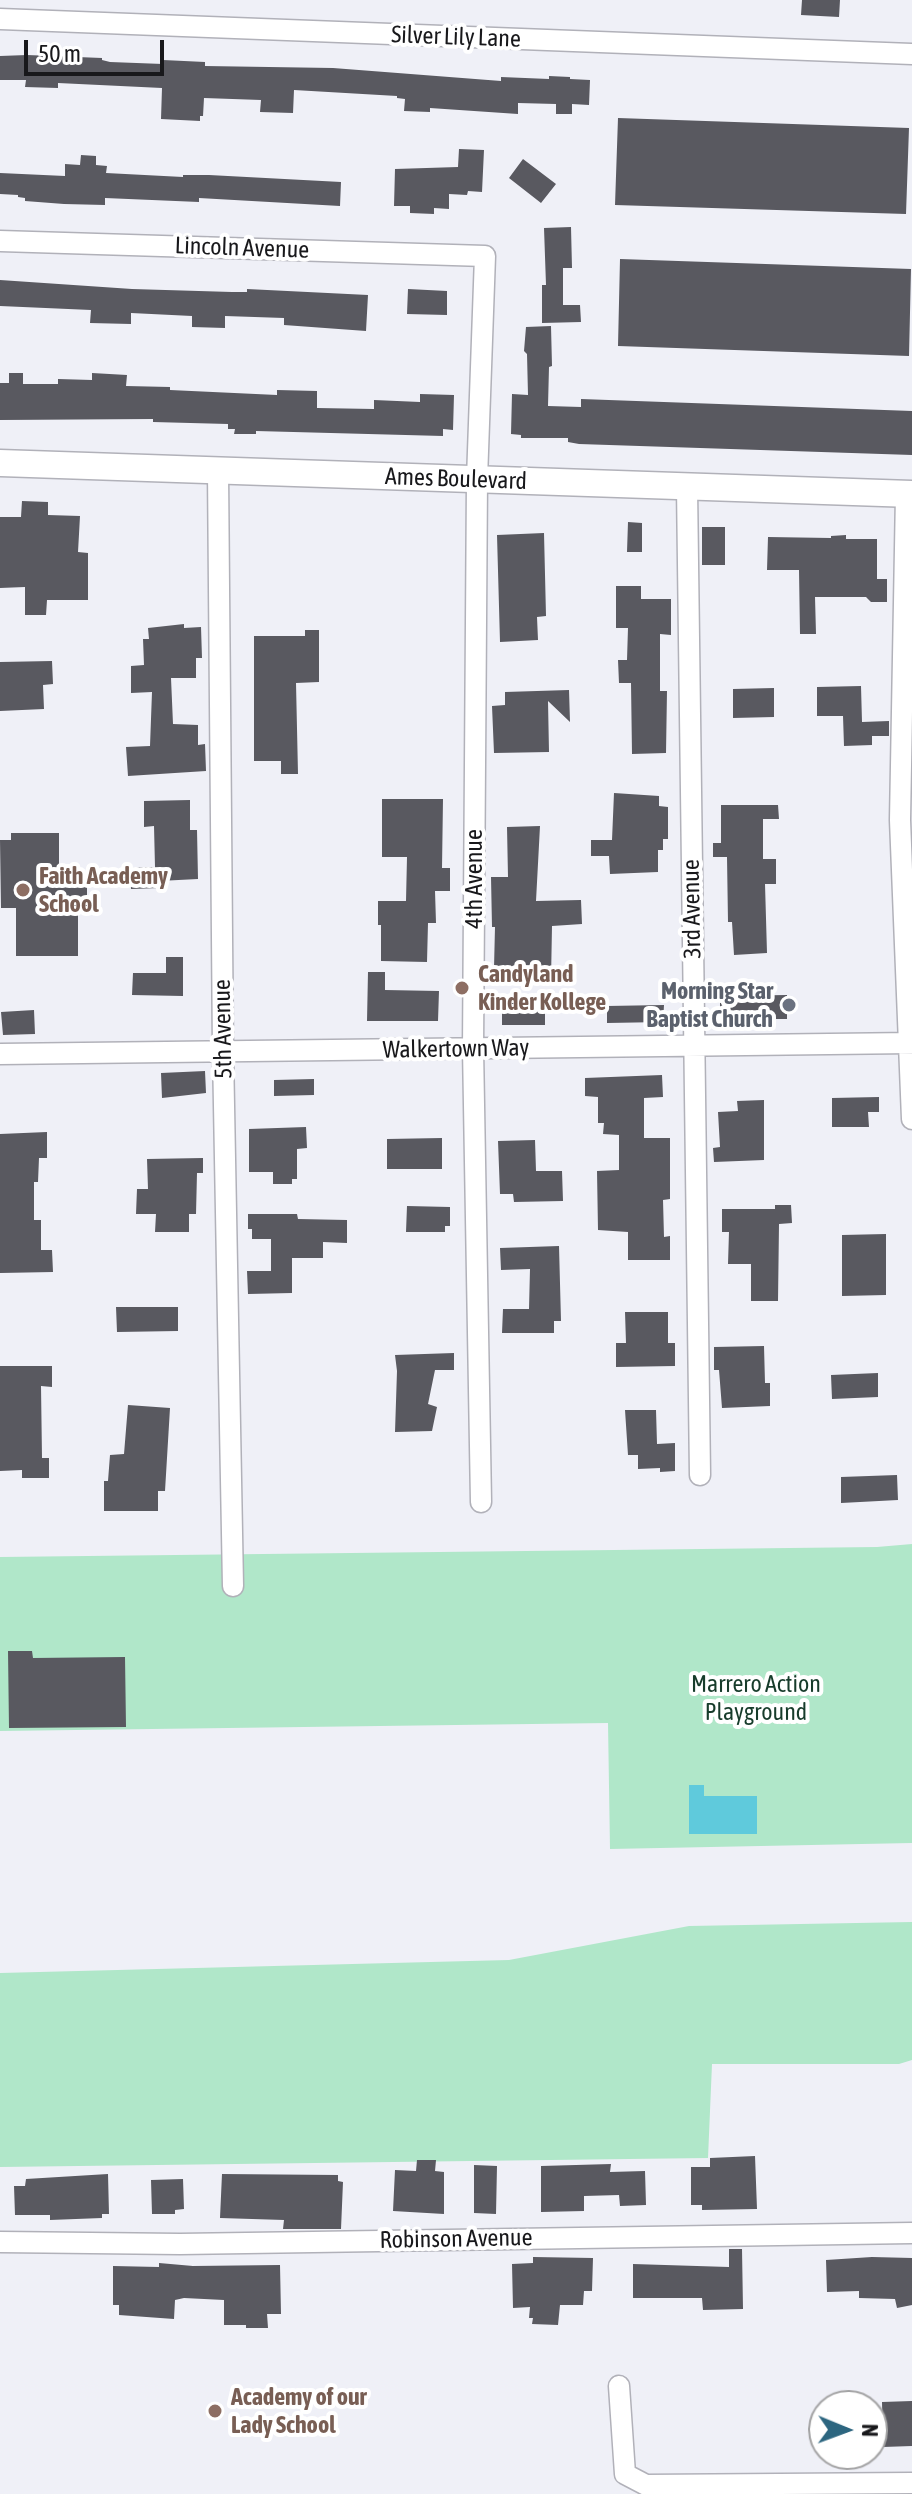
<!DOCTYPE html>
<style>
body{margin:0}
#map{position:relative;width:912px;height:2494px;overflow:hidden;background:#eff0f7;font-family:"Asap Condensed",sans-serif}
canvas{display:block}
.north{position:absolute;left:808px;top:2390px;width:80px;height:80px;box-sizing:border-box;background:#fff;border:2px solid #a3a3a4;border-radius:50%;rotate:91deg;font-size:22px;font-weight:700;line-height:32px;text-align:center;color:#18181b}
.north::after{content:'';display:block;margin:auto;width:28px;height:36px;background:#2d6680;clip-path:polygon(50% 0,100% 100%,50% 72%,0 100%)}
.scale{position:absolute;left:24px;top:40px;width:140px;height:36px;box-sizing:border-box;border:4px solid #18181b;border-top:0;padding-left:10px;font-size:24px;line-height:28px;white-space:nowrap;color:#18181b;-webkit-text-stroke:6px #fff;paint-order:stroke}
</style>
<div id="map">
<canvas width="912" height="2494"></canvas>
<div class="north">N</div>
<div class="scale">50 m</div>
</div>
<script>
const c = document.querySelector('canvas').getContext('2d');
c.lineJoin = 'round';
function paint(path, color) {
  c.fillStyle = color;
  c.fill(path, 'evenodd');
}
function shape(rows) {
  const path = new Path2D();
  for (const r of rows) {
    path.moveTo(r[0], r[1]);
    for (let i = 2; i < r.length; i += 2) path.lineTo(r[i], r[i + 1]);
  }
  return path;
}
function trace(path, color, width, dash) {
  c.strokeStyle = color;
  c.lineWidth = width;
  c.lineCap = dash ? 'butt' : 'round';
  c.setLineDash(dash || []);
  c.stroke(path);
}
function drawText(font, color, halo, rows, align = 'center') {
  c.font = font + ' "Asap Condensed",sans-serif';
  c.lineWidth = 8;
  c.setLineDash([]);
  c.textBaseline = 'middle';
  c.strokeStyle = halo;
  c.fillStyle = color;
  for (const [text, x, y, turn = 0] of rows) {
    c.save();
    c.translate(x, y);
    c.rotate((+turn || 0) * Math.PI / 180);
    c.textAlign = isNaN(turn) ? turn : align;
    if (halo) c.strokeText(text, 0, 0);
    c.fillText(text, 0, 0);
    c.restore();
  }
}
const green = shape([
 [912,1544,912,1843,610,1849,608,1723,0,1731,0,1557,877,1547],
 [912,1922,912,2060,899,2064,712,2064,708,2158,0,2167,0,1973,509,1960,689,1926]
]);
const water = shape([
 [689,1785,704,1785,704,1796,757,1796,757,1834,689,1834]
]);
const building = shape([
 [802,0,840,0,839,17,801,15],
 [27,55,102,58,102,60,110,62,163,64,163,60,205,62,205,66,333,68,501,81,501,77,549,79,549,76,570,77,570,79,590,80,589,105,572,104,572,114,556,114,556,104,518,103,518,114,430,108,430,112,404,111,405,99,397,98,397,96,294,90,293,113,260,112,261,100,204,98,203,116,200,116,200,121,161,119,162,88,58,83,58,88,25,87,26,80,0,80,0,56],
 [618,118,909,128,906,214,615,205],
 [459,149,484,150,482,192,468,191,467,195,449,194,449,209,434,208,434,214,410,213,410,206,394,206,395,169,458,167],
 [81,155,96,156,96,165,107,166,106,173,183,177,183,175,209,175,341,182,340,206,199,198,199,202,105,198,105,205,64,204,25,201,25,198,18,197,18,195,0,194,0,173,65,176,65,164,80,165],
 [523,159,556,184,541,203,509,178],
 [571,227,572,268,563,268,563,305,580,305,581,322,542,323,542,285,546,285,544,228],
 [620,259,911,269,909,356,618,346],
 [0,280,132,289,232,292,247,292,247,289,368,295,366,331,284,325,284,318,225,316,225,328,192,327,192,316,131,313,131,324,90,323,91,310,0,306],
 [408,289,447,291,447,315,407,314],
 [551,326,552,366,549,367,548,406,581,407,581,399,912,411,912,455,579,444,568,442,568,438,521,438,521,435,511,434,512,394,528,395,527,354,524,351,526,327],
 [9,373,23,373,23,384,58,384,58,379,92,380,92,373,127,375,126,386,170,387,170,390,277,395,277,390,317,391,317,408,374,409,374,400,420,402,420,394,454,395,453,430,443,429,443,436,256,431,256,434,234,434,235,429,228,429,228,424,153,422,153,419,0,420,0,383,9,383],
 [22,501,48,502,48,515,80,516,78,552,88,553,88,600,47,600,46,615,25,615,25,587,0,588,0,517,21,517],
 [628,522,642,523,642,552,627,552],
 [702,527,725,527,725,565,702,565],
 [544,533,546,616,537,617,538,640,500,642,497,535],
 [846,535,846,539,877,539,877,579,887,579,887,602,871,602,866,597,815,597,816,634,800,634,799,570,767,570,768,537,831,538,831,536],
 [616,586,641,586,641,599,671,599,671,635,660,634,660,691,667,691,666,753,632,754,631,683,619,683,618,660,627,660,628,628,616,628],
 [184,624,184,628,201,627,202,658,196,658,196,678,171,678,173,724,198,725,198,745,205,744,206,771,128,776,126,747,150,746,152,692,131,693,131,666,144,665,143,639,149,639,148,628],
 [305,630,319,630,319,682,296,683,298,774,281,774,281,761,254,761,254,636,305,636],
 [52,661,53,684,43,685,44,709,0,711,0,662],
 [861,686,862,722,889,721,889,736,872,736,872,745,844,746,843,716,817,716,817,687],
 [774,688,774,717,733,718,733,689],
 [569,690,570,722,548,701,549,752,494,753,492,706,505,705,505,692],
 [614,793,659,796,659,806,668,807,668,839,663,839,663,850,658,850,658,872,610,874,609,856,591,856,591,840,612,840],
 [382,799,443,799,442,868,450,868,450,891,435,891,436,923,428,923,427,962,381,961,381,925,378,925,378,901,406,901,407,857,382,857],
 [190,800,190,830,197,830,198,879,159,881,159,888,131,889,130,868,155,867,154,826,144,827,144,801],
 [721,805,778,805,779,819,763,819,763,859,776,859,776,884,765,884,767,953,734,955,732,922,728,922,727,857,713,857,713,843,721,843],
 [540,826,536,901,581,900,582,924,552,926,551,980,533,979,533,969,494,968,495,927,492,927,491,877,508,877,507,827],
 [11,833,59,833,59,867,70,866,70,871,87,871,87,907,78,907,78,956,16,956,16,908,1,908,0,840,11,840],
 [166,957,183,957,183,996,132,995,133,973,166,973],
 [368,972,385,972,385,990,439,991,438,1021,367,1021],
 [787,995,787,1019,720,1019,720,996],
 [545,998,545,1025,502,1025,502,999],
 [664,1005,663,1022,607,1023,607,1006],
 [34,1010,35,1034,3,1035,1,1012],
 [205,1071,206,1093,162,1098,161,1073],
 [662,1075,663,1097,644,1098,644,1138,670,1138,670,1199,663,1200,664,1237,670,1236,670,1260,628,1260,628,1232,598,1230,597,1171,619,1170,619,1135,603,1134,604,1123,598,1123,598,1097,585,1096,585,1078],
 [314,1079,314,1095,274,1096,274,1080],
 [879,1097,879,1112,868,1112,869,1127,832,1127,832,1098],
 [764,1100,764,1160,714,1162,713,1148,720,1147,718,1112,738,1111,737,1101],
 [306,1127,307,1148,297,1149,297,1179,292,1179,292,1184,273,1184,273,1172,249,1172,249,1129],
 [47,1132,47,1158,39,1158,38,1182,34,1182,34,1220,41,1220,41,1250,52,1250,53,1272,0,1273,0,1134],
 [442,1138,442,1169,387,1169,387,1139],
 [535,1140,536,1171,562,1171,563,1201,514,1202,513,1194,500,1194,498,1141],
 [203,1158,203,1173,197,1173,196,1214,189,1214,189,1232,155,1232,156,1214,136,1214,137,1189,148,1189,147,1159],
 [775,1205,791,1205,792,1223,779,1224,778,1301,751,1301,751,1264,728,1264,729,1232,722,1232,722,1209,775,1209],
 [407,1206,450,1207,450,1226,445,1226,445,1232,406,1232],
 [248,1214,297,1214,298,1219,347,1220,347,1243,323,1242,323,1258,292,1258,292,1293,248,1294,247,1271,271,1271,271,1239,252,1239,252,1229,248,1229],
 [886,1234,886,1295,842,1296,842,1235],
 [559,1246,561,1321,554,1321,554,1333,502,1333,503,1309,529,1309,530,1269,501,1270,500,1248],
 [116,1307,178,1307,178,1331,117,1332],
 [625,1312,668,1312,668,1343,675,1343,675,1366,616,1367,616,1343,626,1343],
 [764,1346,765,1383,770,1383,770,1406,722,1408,719,1370,714,1370,714,1347],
 [454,1353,454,1370,435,1370,428,1404,437,1407,432,1431,395,1432,397,1371,395,1355],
 [0,1366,52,1366,52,1387,41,1386,42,1458,49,1458,49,1478,22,1478,22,1470,0,1471],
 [878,1373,878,1397,832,1399,831,1375],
 [128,1405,170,1408,165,1491,158,1491,158,1511,104,1511,104,1481,108,1481,110,1455,124,1454],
 [625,1410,656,1410,657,1444,675,1443,675,1471,660,1472,660,1468,638,1469,638,1455,628,1455],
 [897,1475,898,1500,841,1503,841,1477],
 [8,1651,32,1651,33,1658,125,1657,126,1727,9,1728],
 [755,2156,757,2209,702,2210,702,2205,691,2205,691,2167,710,2167,710,2158],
 [417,2160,436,2160,435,2171,444,2172,444,2214,393,2211,395,2170,416,2171],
 [611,2164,610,2172,645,2171,646,2205,620,2206,619,2195,584,2196,584,2211,541,2212,541,2166],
 [474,2165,497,2166,496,2214,474,2213],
 [108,2174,109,2214,102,2214,102,2218,50,2220,50,2215,15,2215,14,2186,25,2186,26,2179],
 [222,2174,338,2175,338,2181,343,2182,341,2229,283,2229,284,2220,220,2218],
 [183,2179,184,2209,175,2210,175,2214,152,2214,151,2180],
 [729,2249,742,2249,743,2309,703,2310,702,2298,633,2298,633,2264,729,2267],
 [533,2257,593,2258,592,2291,584,2291,583,2305,560,2305,558,2325,532,2324,533,2318,529,2318,530,2307,513,2308,512,2264,533,2263],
 [872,2257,912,2258,912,2305,897,2308,895,2299,859,2298,859,2291,827,2292,826,2260],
 [159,2263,193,2266,280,2265,281,2314,267,2314,268,2328,246,2328,246,2325,224,2325,224,2300,184,2298,175,2300,174,2319,119,2315,119,2305,113,2305,113,2266,159,2267],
 [912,2401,912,2446,883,2447,882,2402]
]);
const minor = shape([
 [0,19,912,54],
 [0,241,485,256,477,479,473,1048,481,1502],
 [218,471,223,1052,233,1586],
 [687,487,700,1475],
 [906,494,900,820,912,1119],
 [0,1054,912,1043],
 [0,2242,180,2244,912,2233],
 [619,2386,625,2474,646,2485,912,2483]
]);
const tertiary = shape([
 [0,463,912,494]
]);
const markers = [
 [23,890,8,"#8d6e63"],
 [462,988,8,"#8d6e63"],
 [789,1005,8,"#6b7280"],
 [215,2411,8,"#8d6e63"]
];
const streetNames = [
 ["Silver Lily Lane",456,37,2],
 ["Lincoln Avenue",242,248,2],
 ["Ames Boulevard",456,479,2],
 ["4th Avenue",474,879,-90],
 ["3rd Avenue",692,909,-91],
 ["5th Avenue",223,1029,-91],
 ["Walkertown Way",456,1049,-1],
 ["Robinson Avenue",456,2239,-1]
];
const educationNames = [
 ["Faith Academy",39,876],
 ["School",39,904],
 ["Candyland",478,974],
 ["Kinder Kollege",478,1002],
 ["Academy of our",231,2397],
 ["Lady School",231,2425]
];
const worshipNames = [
 ["Morning Star",773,991],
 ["Baptist Church",773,1019]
];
const parkNames = [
 ["Marrero Action",756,1684],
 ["Playground",756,1712]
];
paint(green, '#b0e7c9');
paint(water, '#5fcadc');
paint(building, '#595960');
trace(minor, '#b1b1b9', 23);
trace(tertiary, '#b1b1b9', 29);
trace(minor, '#fff', 20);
trace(tertiary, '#fff', 26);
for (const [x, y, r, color] of markers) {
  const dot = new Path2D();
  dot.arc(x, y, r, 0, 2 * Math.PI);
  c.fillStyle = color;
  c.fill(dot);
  trace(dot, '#fff', 3);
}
drawText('24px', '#18181b', '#fff', streetNames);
drawText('bold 24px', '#785e54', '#fff', educationNames, 'left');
drawText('bold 24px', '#5b616d', '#fff', worshipNames, 'right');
drawText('24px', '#173c2b', '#fff', parkNames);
</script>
